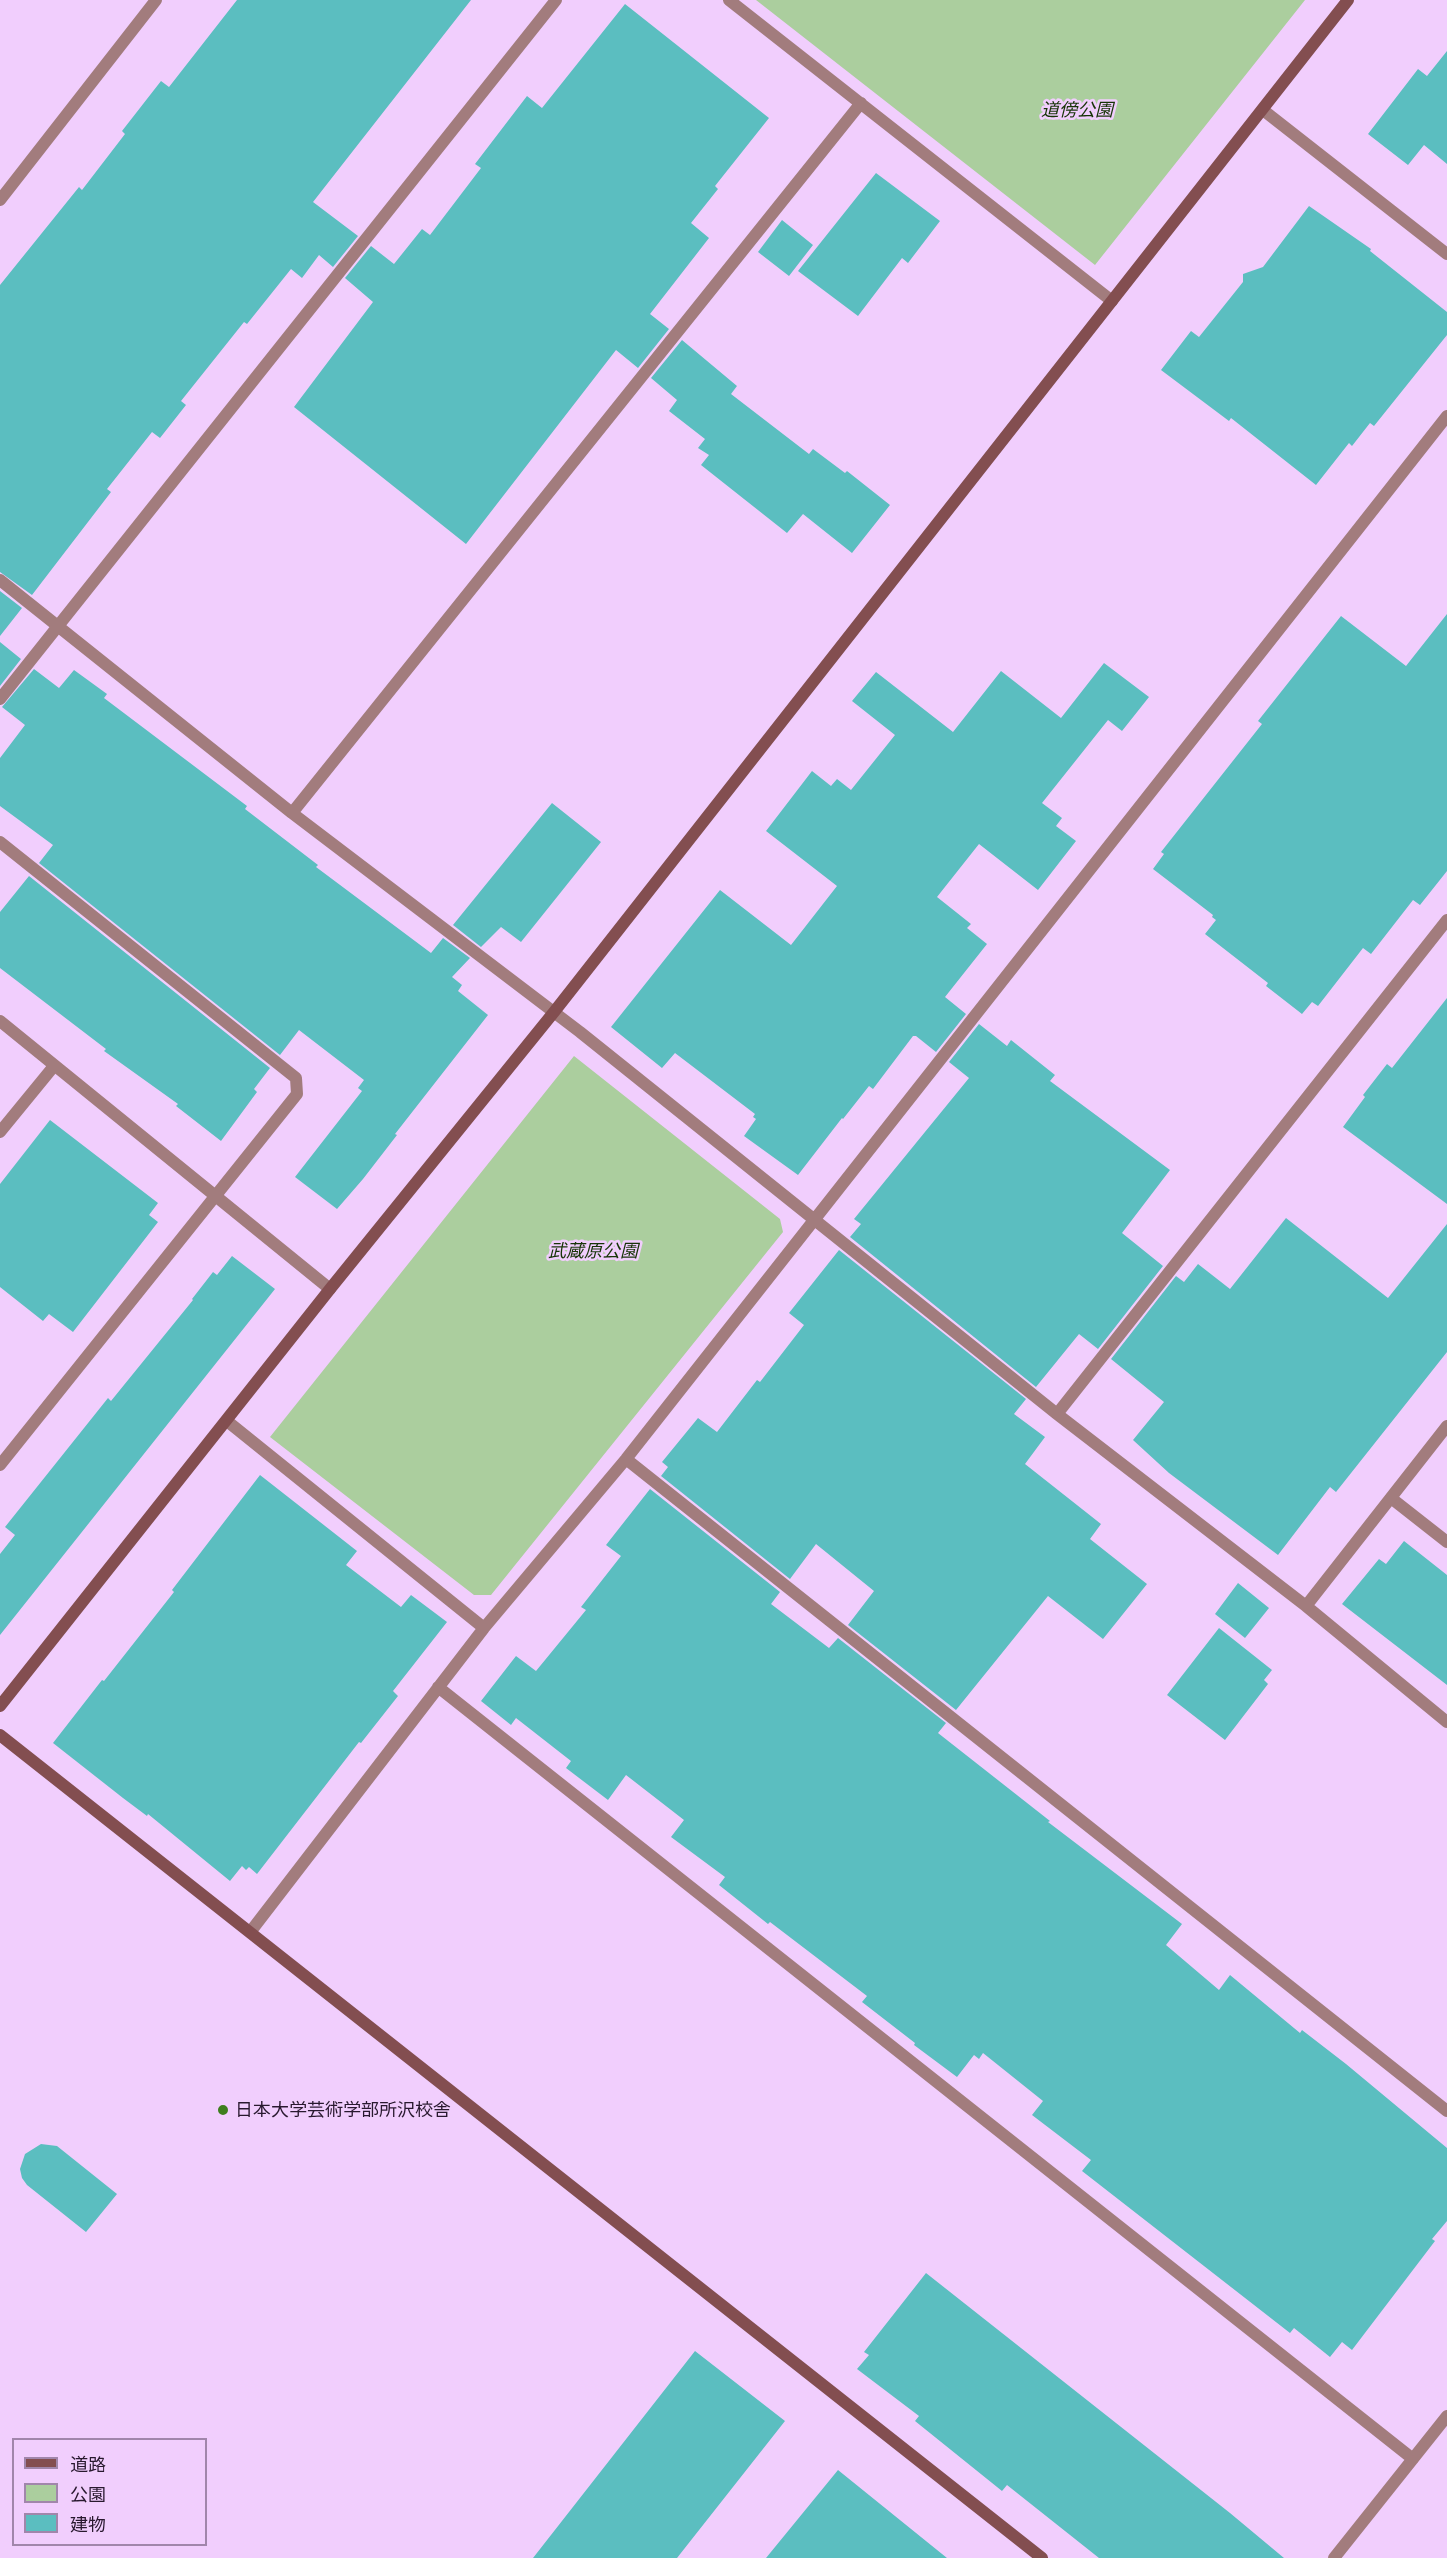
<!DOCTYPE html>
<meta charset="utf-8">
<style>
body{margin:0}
#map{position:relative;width:1447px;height:2558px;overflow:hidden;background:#f1cefd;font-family:"Playfair Display","Noto Sans JP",serif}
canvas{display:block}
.legend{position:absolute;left:12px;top:2438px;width:195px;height:108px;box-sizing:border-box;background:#f1cefd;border:2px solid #a186ab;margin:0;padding:8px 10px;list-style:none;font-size:18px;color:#29192f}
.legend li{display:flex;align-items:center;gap:12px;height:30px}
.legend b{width:30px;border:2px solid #a186ab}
</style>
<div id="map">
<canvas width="1447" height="2558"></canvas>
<ul class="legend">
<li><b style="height:8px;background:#834e50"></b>道路</li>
<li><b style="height:16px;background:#abce9e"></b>公園</li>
<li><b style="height:16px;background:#5bbec0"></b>建物</li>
</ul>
</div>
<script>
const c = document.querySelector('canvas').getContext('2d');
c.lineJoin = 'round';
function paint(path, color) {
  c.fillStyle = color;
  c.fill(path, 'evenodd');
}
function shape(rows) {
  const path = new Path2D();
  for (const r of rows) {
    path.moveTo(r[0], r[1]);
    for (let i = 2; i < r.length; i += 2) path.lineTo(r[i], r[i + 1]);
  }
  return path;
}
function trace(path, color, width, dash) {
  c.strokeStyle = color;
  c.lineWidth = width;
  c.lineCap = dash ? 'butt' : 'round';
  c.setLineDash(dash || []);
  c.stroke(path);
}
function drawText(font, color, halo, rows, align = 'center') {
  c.font = font + ' "Playfair Display","Noto Sans JP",serif';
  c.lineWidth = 5;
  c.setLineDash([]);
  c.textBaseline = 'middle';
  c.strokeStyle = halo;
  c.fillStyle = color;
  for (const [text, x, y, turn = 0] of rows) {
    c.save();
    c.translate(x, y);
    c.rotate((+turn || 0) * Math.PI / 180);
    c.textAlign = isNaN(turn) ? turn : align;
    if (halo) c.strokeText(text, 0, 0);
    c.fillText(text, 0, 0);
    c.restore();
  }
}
const green = shape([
 [756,0,1305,0,1095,265],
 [574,1056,780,1219,783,1232,491,1595,474,1595,270,1437]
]);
const building = shape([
 [237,0,471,0,313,202,358,236,333,267,319,255,302,278,291,269,247,324,244,322,181,401,186,405,160,438,152,432,107,489,111,492,32,595,0,572,0,285,79,187,82,190,125,134,122,131,161,81,169,87],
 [625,4,769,118,715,186,718,189,691,223,709,238,650,314,669,329,638,368,616,350,466,544,294,407,373,302,345,278,371,246,394,264,422,229,430,235,481,168,475,164,527,96,542,108],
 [1447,51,1447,164,1424,145,1408,165,1368,134,1418,69,1427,76],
 [876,173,940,221,908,263,902,258,858,316,798,271],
 [1309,206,1371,249,1370,251,1447,312,1447,335,1374,426,1370,423,1352,446,1349,443,1316,485,1231,418,1229,421,1161,370,1191,331,1199,337,1243,282,1243,274,1263,267],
 [782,220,813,245,789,276,758,252],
 [682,340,737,386,731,394,809,454,813,449,845,473,847,471,890,505,852,553,803,514,787,533,701,465,709,455,698,448,705,439,669,411,677,400,651,378],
 [0,591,22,608,0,636],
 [1447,614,1447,871,1420,905,1413,900,1371,954,1363,948,1318,1006,1312,1002,1302,1014,1266,986,1268,983,1205,934,1216,920,1212,917,1213,915,1153,869,1164,854,1161,852,1262,724,1258,721,1341,616,1406,666],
 [0,642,21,659,0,686],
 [1104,663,1149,697,1122,731,1108,720,1042,803,1062,818,1056,826,1076,841,1038,890,979,844,937,897,971,924,967,928,987,944,945,997,966,1014,936,1052,916,1036,913,1036,873,1089,869,1086,843,1119,842,1118,798,1175,744,1136,756,1119,753,1117,755,1114,675,1053,662,1068,611,1027,720,890,791,945,837,886,766,831,812,771,831,786,837,779,851,790,895,735,852,701,876,672,953,732,1001,671,1061,718],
 [34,669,59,688,74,670,107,694,104,698,247,806,245,809,318,865,316,867,431,953,443,938,470,958,452,977,462,985,458,991,488,1015,395,1134,397,1135,363,1179,337,1209,295,1177,362,1091,358,1088,364,1080,299,1030,280,1055,39,863,53,845,0,806,0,758,25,725,2,707],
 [552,803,601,842,521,942,501,927,481,947,453,925],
 [29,876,270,1068,254,1089,257,1092,221,1141,176,1106,178,1104,104,1051,106,1049,0,968,0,912],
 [1447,998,1447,1204,1343,1127,1365,1097,1363,1095,1387,1064,1392,1068],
 [979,1024,1007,1046,1011,1040,1055,1075,1050,1081,1170,1170,1122,1233,1163,1266,1098,1349,1079,1334,1036,1387,850,1237,861,1224,854,1219,969,1078,949,1062],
 [50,1120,158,1203,149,1215,158,1222,73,1332,49,1314,43,1321,0,1287,0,1184],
 [1286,1218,1388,1298,1447,1224,1447,1352,1336,1492,1330,1487,1278,1555,1169,1473,1133,1440,1164,1402,1111,1359,1176,1276,1184,1282,1198,1264,1230,1289],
 [839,1250,1026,1399,1014,1414,1045,1437,1025,1464,1101,1524,1090,1539,1147,1584,1103,1639,1048,1596,956,1710,848,1625,874,1591,816,1544,790,1579,661,1476,668,1467,662,1462,698,1418,717,1432,757,1380,760,1382,804,1325,789,1313],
 [232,1256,275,1289,0,1635,0,1554,15,1535,5,1527,108,1398,111,1401,193,1300,192,1299,213,1272,217,1275],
 [260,1475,357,1551,346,1565,401,1607,411,1595,447,1622,393,1691,398,1696,361,1743,359,1742,257,1874,249,1867,246,1870,242,1866,230,1881,148,1814,147,1816,123,1798,53,1743,102,1680,104,1681,174,1592,172,1590],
 [650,1489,780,1592,771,1604,829,1648,838,1638,946,1723,938,1733,1050,1821,1048,1822,1182,1924,1166,1945,1219,1990,1230,1975,1300,2033,1302,2030,1346,2064,1447,2148,1447,2221,1432,2239,1435,2241,1352,2350,1342,2342,1330,2357,1294,2328,1290,2333,1082,2171,1091,2160,1032,2115,1043,2101,983,2053,979,2059,974,2055,957,2077,914,2045,915,2043,862,2002,867,1996,770,1922,768,1924,719,1885,725,1877,671,1837,684,1820,626,1775,608,1800,566,1768,571,1761,516,1718,511,1725,481,1701,516,1656,536,1671,586,1610,581,1607,621,1556,606,1545],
 [1404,1541,1447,1575,1447,1685,1342,1604,1379,1559,1386,1564],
 [1238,1583,1269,1608,1245,1638,1215,1614],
 [1219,1628,1272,1670,1264,1680,1268,1684,1225,1740,1167,1695],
 [41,2144,57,2146,117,2194,86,2232,27,2185,22,2178,20,2169,25,2154],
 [926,2273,1230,2513,1284,2558,1099,2558,1007,2485,1002,2491,915,2421,919,2416,857,2369,869,2355,864,2352],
 [695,2351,785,2421,677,2558,533,2558],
 [838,2470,947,2558,766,2558]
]);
const lane = shape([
 [1391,1498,1447,1542]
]);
const street = shape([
 [729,0,1112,301],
 [1263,110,1447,254],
 [0,200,156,0],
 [0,580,292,813,580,1032,1057,1414,1306,1606,1447,1722],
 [0,699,556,0],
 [292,813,861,103],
 [0,842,296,1078,297,1094,0,1465],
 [0,1021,330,1289],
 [0,1132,54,1066],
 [1057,1414,1447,920],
 [227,1421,484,1628],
 [626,1459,1447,2111],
 [1306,1606,1447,1426],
 [438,1687,1413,2459],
 [251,1931,484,1628,626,1459,1447,416],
 [1334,2558,1447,2416]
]);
const secondary = shape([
 [0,1706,330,1289,554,1012,1348,0],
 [0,1735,1042,2558]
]);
const markers = [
 [223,2110,6,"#3e7e1d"]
];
const parkNames = [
 ["道傍公園",1077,110],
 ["武蔵原公園",593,1251]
];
const poiNames = [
 ["日本大学芸術学部所沢校舎",235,2110]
];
paint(green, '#abce9e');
paint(building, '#5bbec0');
trace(lane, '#a27c7d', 12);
trace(street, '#a27c7d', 12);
trace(secondary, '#834e50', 12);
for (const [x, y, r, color] of markers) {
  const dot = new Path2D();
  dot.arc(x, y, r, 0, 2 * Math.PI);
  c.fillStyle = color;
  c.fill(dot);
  trace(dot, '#f1cefd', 2);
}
drawText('italic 18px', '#173507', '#f1cefd', parkNames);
drawText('18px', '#29192f', '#f1cefd', poiNames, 'left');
</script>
